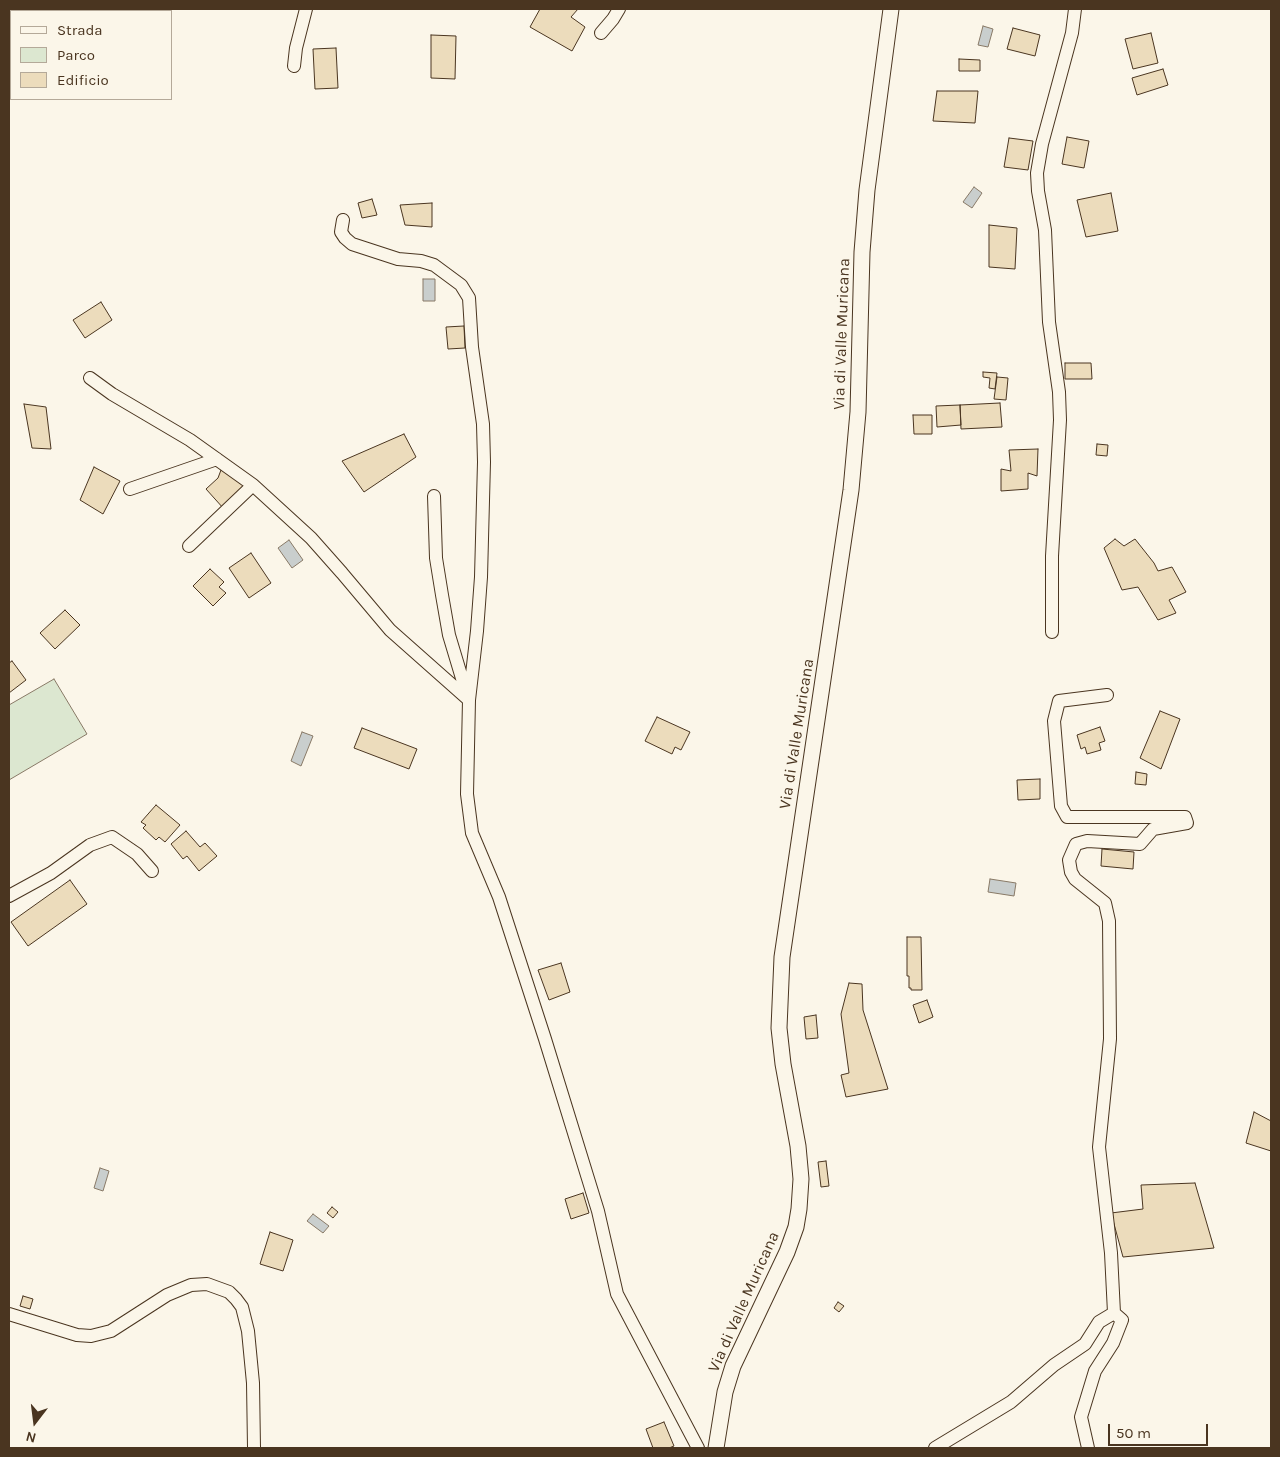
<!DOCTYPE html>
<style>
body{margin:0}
#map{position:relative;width:1280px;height:1457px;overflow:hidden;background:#fbf6e9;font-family:Karla,sans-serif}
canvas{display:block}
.frame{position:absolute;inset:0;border:10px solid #4a3520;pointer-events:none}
.legend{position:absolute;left:10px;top:10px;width:162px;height:90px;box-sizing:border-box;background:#fbf6e9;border:1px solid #b4a999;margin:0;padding:6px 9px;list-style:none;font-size:15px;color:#4a3520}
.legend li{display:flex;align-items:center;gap:10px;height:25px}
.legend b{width:25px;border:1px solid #b4a999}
.north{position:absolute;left:10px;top:1397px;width:50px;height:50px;-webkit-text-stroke:4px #fbf6e9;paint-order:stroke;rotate:195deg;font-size:14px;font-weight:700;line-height:20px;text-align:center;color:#4a3520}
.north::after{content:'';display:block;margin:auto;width:18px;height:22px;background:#4a3520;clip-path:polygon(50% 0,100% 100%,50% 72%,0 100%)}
.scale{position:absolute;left:1108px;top:1424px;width:100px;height:22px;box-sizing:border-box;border:2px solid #4a3520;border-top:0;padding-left:6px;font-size:15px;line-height:18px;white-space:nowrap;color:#4a3520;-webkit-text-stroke:4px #fbf6e9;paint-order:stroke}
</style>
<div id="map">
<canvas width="1280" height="1457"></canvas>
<div class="frame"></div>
<ul class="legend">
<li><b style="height:6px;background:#fbf6e9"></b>Strada</li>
<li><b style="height:14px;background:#dce7d0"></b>Parco</li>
<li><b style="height:14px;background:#ecdcbc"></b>Edificio</li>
</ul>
<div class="north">N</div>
<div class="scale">50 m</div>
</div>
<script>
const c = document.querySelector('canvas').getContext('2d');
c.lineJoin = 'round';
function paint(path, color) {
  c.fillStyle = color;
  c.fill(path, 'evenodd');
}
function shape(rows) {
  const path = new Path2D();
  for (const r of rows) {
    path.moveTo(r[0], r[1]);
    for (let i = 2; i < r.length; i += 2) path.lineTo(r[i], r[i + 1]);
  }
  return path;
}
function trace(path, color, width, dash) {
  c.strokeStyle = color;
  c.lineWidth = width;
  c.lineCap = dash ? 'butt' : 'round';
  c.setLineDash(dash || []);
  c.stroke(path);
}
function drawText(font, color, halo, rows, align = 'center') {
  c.font = font + ' Karla,sans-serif';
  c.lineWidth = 4;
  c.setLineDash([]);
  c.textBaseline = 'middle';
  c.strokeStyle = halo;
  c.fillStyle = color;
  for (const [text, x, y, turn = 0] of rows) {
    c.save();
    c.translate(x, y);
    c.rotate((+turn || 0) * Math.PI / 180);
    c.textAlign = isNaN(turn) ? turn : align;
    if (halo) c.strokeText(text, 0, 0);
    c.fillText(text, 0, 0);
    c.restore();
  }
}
const green = shape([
 [54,679,87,734,9,780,9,705,54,679]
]);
const water = shape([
 [983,26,993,29,988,47,978,45,983,26],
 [974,187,982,193,972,208,963,202,974,187],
 [423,279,435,279,435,301,423,301,423,279],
 [289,540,303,560,292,568,278,548,289,540],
 [302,732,313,736,301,766,291,761,302,732],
 [990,879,1016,883,1014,896,988,892,990,879],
 [100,1168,109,1171,103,1191,94,1188,100,1168],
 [313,1214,329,1226,323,1233,307,1221,313,1214]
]);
const building = shape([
 [540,9,578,9,571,17,585,27,572,51,530,27,540,9],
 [1013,28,1040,35,1035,56,1007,49,1013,28],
 [1151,33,1158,63,1133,69,1125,39,1151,33],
 [431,35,456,36,455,79,431,78,431,35],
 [336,48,338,88,315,89,313,49,336,48],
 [959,59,980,60,980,71,959,71,959,59],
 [1163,69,1168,85,1137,95,1132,78,1163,69],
 [937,91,978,91,975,123,933,121,937,91],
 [1067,137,1089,141,1084,168,1062,164,1067,137],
 [1009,138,1033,141,1028,170,1004,167,1009,138],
 [1111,193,1118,231,1086,237,1077,200,1111,193],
 [372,199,377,215,362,218,358,203,372,199],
 [432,203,432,227,405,225,400,205,432,203],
 [989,225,1017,228,1015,269,989,267,989,225],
 [101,302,112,320,85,338,73,320,101,302],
 [464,326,465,348,448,349,446,327,464,326],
 [1065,363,1091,363,1092,379,1065,379,1065,363],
 [983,372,997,373,995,389,989,388,990,378,983,377,983,372],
 [997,377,1008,378,1006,400,994,399,997,377],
 [1000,403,1002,427,961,429,960,405,1000,403],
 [24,404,46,407,51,449,32,448,24,404],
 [960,405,961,425,937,427,936,406,960,405],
 [913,415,932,415,932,434,914,434,913,415],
 [404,434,416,457,364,492,342,461,404,434],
 [1097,444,1108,445,1107,456,1096,455,1097,444],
 [1038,449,1037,476,1028,473,1028,489,1001,491,1001,469,1011,471,1009,450,1038,449],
 [94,467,120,481,103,514,80,500,94,467],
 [221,470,234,476,245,488,224,509,206,489,218,478,221,470],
 [1115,539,1124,546,1135,539,1154,563,1158,571,1172,567,1186,592,1169,600,1176,613,1158,620,1138,587,1122,590,1104,548,1115,539],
 [251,553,271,583,249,598,229,568,251,553],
 [210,569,224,582,219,587,226,593,213,606,193,586,210,569],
 [65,610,80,625,55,649,40,633,65,610],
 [12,661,26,680,9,693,9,663,12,661],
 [1160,711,1180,719,1161,769,1140,758,1160,711],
 [657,717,690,732,681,750,675,747,672,754,645,741,657,717],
 [1100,727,1105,741,1099,743,1101,750,1087,754,1085,747,1081,749,1077,735,1100,727],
 [362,728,417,749,409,769,354,748,362,728],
 [1136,772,1147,774,1146,785,1135,784,1136,772],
 [1040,779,1040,799,1018,800,1017,780,1040,779],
 [156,805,180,825,165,842,159,837,156,840,143,828,146,825,141,822,156,805],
 [186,831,200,847,205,843,217,856,199,871,187,856,183,859,171,844,186,831],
 [1102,849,1134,852,1133,869,1101,866,1102,849],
 [70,880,87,904,28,946,11,922,70,880],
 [907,937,921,937,922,990,911,990,911,988,909,988,909,976,907,976,907,937],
 [561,963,570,992,549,1000,538,970,561,963],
 [849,983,862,984,863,1010,888,1089,846,1097,841,1075,849,1073,841,1014,849,983],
 [927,1000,933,1017,919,1023,913,1005,927,1000],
 [816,1015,818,1038,806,1039,804,1017,816,1015],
 [1254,1112,1271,1121,1271,1151,1246,1143,1254,1112],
 [826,1161,829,1186,821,1187,818,1162,826,1161],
 [1195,1183,1214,1248,1123,1257,1111,1213,1143,1209,1141,1185,1195,1183],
 [583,1193,589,1213,571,1219,565,1199,583,1193],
 [332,1207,338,1212,333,1218,327,1213,332,1207],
 [270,1232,293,1240,283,1271,260,1264,270,1232],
 [23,1296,33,1299,30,1309,20,1306,23,1296],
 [838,1302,844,1306,839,1312,834,1308,838,1302],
 [664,1422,674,1446,669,1448,653,1448,646,1429,664,1422]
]);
const minor = shape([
 [601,33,613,19,619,9],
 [294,66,296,48,306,9],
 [343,220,341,232,345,238,352,244,398,259,421,261,434,265,461,285,469,298,472,347,483,424,484,462,481,577,477,631,469,700],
 [90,378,112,394,190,440,253,485,311,538,342,573,390,630,469,700,467,794,472,833,499,897,545,1039,598,1211,617,1294,698,1448],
 [130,489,217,459],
 [434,496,436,558,442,595,449,635,467,695],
 [189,546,253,485],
 [1052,632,1052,556,1060,420,1059,392,1049,322,1045,230,1038,191,1037,173,1042,144,1072,33,1075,9],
 [1107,695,1059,701,1054,721,1061,806,1067,817,1185,817,1187,823,1153,829,1140,844,1087,841,1076,844,1069,860,1071,872,1075,879,1105,903,1109,921,1110,1039,1099,1147,1111,1253,1114,1313],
 [9,896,51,873,90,845,112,837,137,854,152,871],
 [9,1314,77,1335,91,1336,111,1331,167,1295,191,1285,207,1284,229,1292,236,1299,242,1307,248,1331,253,1383,254,1448],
 [935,1448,1011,1402,1054,1365,1085,1344,1099,1322,1114,1313,1122,1320,1113,1343,1095,1371,1081,1417,1088,1448]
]);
const tertiary = shape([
 [716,1448,725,1392,733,1366,787,1252,796,1227,799,1209,801,1179,798,1146,783,1064,779,1028,782,957,851,490,858,412,862,252,867,190,891,9]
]);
const streetNames = [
 ["Via di Valle Muricana",842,334,-88],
 ["Via di Valle Muricana",797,734,-81],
 ["Via di Valle Muricana",744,1302,-66]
];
paint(green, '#dce7d0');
trace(green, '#887966', 1);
paint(water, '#c9cecd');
trace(water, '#887966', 1);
paint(building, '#ecdcbc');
trace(building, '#4a3520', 1);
trace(minor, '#4a3520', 14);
trace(tertiary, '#4a3520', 17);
trace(minor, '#fbf6e9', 12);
trace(tertiary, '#fbf6e9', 15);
drawText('16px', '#4a3520', '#fbf6e9', streetNames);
</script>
